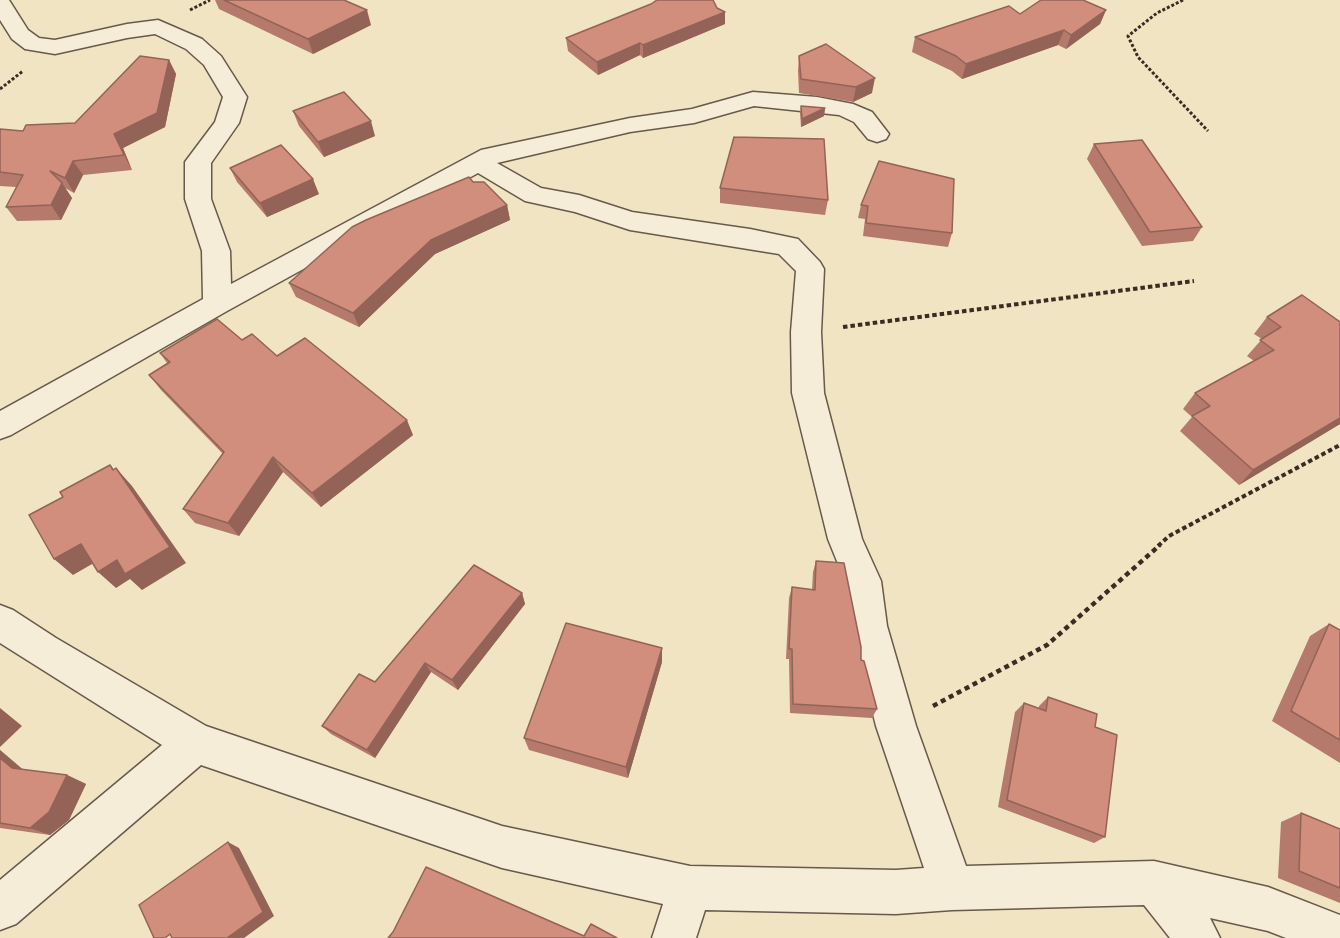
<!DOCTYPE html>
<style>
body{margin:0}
canvas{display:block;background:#f0e4c3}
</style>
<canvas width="1340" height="938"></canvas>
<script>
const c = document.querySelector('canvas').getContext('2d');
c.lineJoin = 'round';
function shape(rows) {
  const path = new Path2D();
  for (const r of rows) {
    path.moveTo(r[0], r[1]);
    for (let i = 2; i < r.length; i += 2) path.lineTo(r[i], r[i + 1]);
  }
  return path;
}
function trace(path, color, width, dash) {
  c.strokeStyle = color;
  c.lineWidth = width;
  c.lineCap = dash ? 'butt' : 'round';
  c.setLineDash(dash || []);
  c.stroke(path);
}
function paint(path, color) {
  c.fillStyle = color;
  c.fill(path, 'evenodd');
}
const pathFar2 = shape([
 [1183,0,1157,13,1128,36,1138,57,1208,131],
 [190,10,210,0],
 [0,89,23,71]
]);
const pathFar1 = shape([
 [843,327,1194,281],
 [1158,546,1169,536,1340,445]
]);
const path = shape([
 [933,706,1047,645,1160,545]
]);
const minor = shape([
 [0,0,9,0,28,30,39,38,55,40,127,24,158,20,202,39,221,56,247,97,239,123,211,163,211,199,230,251,231,284,481,150,630,118,692,109,753,92,817,97,853,104,872,112,889,134,886,139,877,142,868,139,854,122,839,115,754,106,694,123,630,132,497,163,541,188,579,195,632,212,750,229,798,239,820,262,824,269,821,332,824,393,862,539,881,581,887,626,916,726,966,866,1154,861,1268,887,1340,915,1340,938,1286,938,1268,931,1210,918,1220,938,1170,938,1144,905,952,910,896,914,705,910,696,938,652,938,663,904,502,868,201,765,16,924,0,930,0,880,162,745,0,643,0,605,13,610,56,638,206,726,502,826,690,866,896,870,924,868,876,726,851,626,845,581,828,539,792,393,791,332,796,271,779,254,630,230,575,212,525,201,478,173,227,311,11,435,0,439,0,411,203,299,202,251,185,199,185,162,215,122,223,97,204,65,186,49,155,34,127,38,55,54,25,49,12,39,0,20,0,0]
]);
const wall = shape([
 [215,0,344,0,371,25,313,54,219,9],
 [1106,10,1100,24,1066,49,1058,45,962,79,952,71,912,52,915,37,1020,14],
 [725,24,643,58,640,55,598,75,568,51,566,38],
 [799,56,872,93,853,102,799,93,798,71],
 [169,60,176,74,165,127,123,148,132,170,83,175,74,193,65,188,72,198,61,220,17,221,6,207,16,187,0,186,0,129,23,131,75,123],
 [801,106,825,108,824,116,801,127,800,113],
 [293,111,375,136,324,157,299,126],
 [1094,144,1202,227,1193,241,1142,246,1087,159],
 [879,161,952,233,948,247,863,236,865,219,858,218,861,205],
 [230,168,319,194,267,217,237,182],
 [473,182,507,205,510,220,435,254,359,327,296,297,289,283],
 [720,188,828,200,825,215,720,203],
 [1302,295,1340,424,1239,485,1180,431,1192,417,1183,409,1195,393,1254,361,1247,356,1262,339,1254,334,1267,317],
 [242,340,277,356,413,435,321,507,283,472,239,536,195,523,183,509,223,454,161,390,149,375,167,363,160,353],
 [816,561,861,660,877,709,872,718,790,713,789,659,786,659,789,598,792,587,812,590,813,572],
 [522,593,525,604,458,690,431,672,375,758,331,734,322,726,375,682],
 [1329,624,1340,630,1340,763,1272,721,1310,636],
 [662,662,628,778,529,750,524,738],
 [1048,697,1095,727,1105,837,1094,843,998,807,1015,712,1024,703,1039,708,1039,706],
 [0,750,23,770,67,775,86,784,69,820,50,835,0,828],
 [1301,813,1340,829,1340,903,1278,878,1281,822]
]);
const shadedWall = shape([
 [367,10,371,25,313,54,308,39],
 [1106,10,1100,24,1066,49,1071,35],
 [725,12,725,24,643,58,643,45],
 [1064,30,1058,45,962,79,966,64],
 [640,43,640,55,598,75,597,62],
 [169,60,176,74,165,127,123,148,132,170,124,155,114,134],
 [875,78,872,93,853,102,856,87],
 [825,108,824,116,801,127,802,119],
 [371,121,375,136,324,157,318,142],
 [73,161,83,175,74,193,65,178],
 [313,179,319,194,267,217,260,203],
 [62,183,72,198,61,220,51,205],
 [507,205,510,220,435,254,359,327,353,313,431,240],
 [1340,418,1340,424,1239,485,1253,470],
 [407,420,413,435,321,507,312,493],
 [273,457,283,472,239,536,228,523],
 [110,465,125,482,116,468,132,486,186,563,142,590,130,579,116,588,98,572,113,470],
 [81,544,99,560,73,575,54,559],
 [522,593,525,604,458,690,452,680],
 [662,648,662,662,628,778,626,767],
 [425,663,431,672,375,758,367,750],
 [0,708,22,726,0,747],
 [0,750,33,778,12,768,0,758],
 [67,775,86,784,69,820,50,835,30,828],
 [228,842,239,848,274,916,244,938,227,938]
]);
const building = shape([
 [224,0,344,0,367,10,308,39,224,0],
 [657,0,713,0,717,8,725,12,643,45,640,43,597,62,566,38,651,4,657,0],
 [1041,0,1083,0,1106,10,1071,35,1064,30,966,64,956,56,915,37,1009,6,1020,14,1041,0],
 [826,44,875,78,856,87,801,79,799,56,826,44],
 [140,56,169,60,157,113,114,134,124,155,73,161,65,178,50,171,62,183,51,205,6,207,23,175,0,172,0,129,23,131,26,125,75,123,140,56],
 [344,92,371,121,318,142,293,111,344,92],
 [801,106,825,108,802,119,801,106],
 [734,137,824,139,828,200,720,188,734,137],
 [1142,140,1202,227,1150,232,1094,144,1142,140],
 [281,145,313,179,260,203,230,168,281,145],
 [879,161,954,179,952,233,866,223,868,206,861,205,879,161],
 [469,177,473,182,484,182,507,205,431,240,353,313,289,283,352,227,366,220,469,177],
 [1302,295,1340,322,1340,418,1253,470,1192,416,1210,406,1195,393,1274,350,1260,340,1281,327,1267,317,1302,295],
 [217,319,242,340,252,334,277,356,305,338,407,420,312,493,273,457,228,523,183,509,224,452,149,375,170,362,160,353,217,319],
 [110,465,113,470,116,468,170,547,125,574,117,560,98,572,81,544,54,559,29,515,63,497,60,492,110,465],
 [816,561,844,563,861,647,861,660,864,661,877,709,793,704,792,649,789,649,792,587,815,590,816,561],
 [474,565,522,593,452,680,425,663,367,750,322,726,359,674,375,682,474,565],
 [566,623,662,648,626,767,524,738,566,623],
 [1329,624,1340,630,1340,740,1291,711,1329,624],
 [1048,697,1097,714,1095,727,1117,735,1105,837,1007,800,1024,703,1046,711,1048,697],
 [0,758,12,768,67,775,49,812,30,828,0,823,0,758],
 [1301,813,1340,829,1340,888,1299,871,1301,813],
 [228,842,263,912,227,938,172,938,170,934,165,938,154,938,139,905,228,842],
 [426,867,584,936,591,924,617,938,388,938,393,932,426,867]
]);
trace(minor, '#68594b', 3);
trace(pathFar2, '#3b2b23', 3, [3, 2]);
trace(pathFar1, '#3b2b23', 4, [4.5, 3]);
trace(path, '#3b2b23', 4.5, [5, 4]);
paint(minor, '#f5edd8');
paint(wall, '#b57a6b');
paint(shadedWall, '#936357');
paint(building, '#d28e7c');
trace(building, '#936357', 1.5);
</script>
